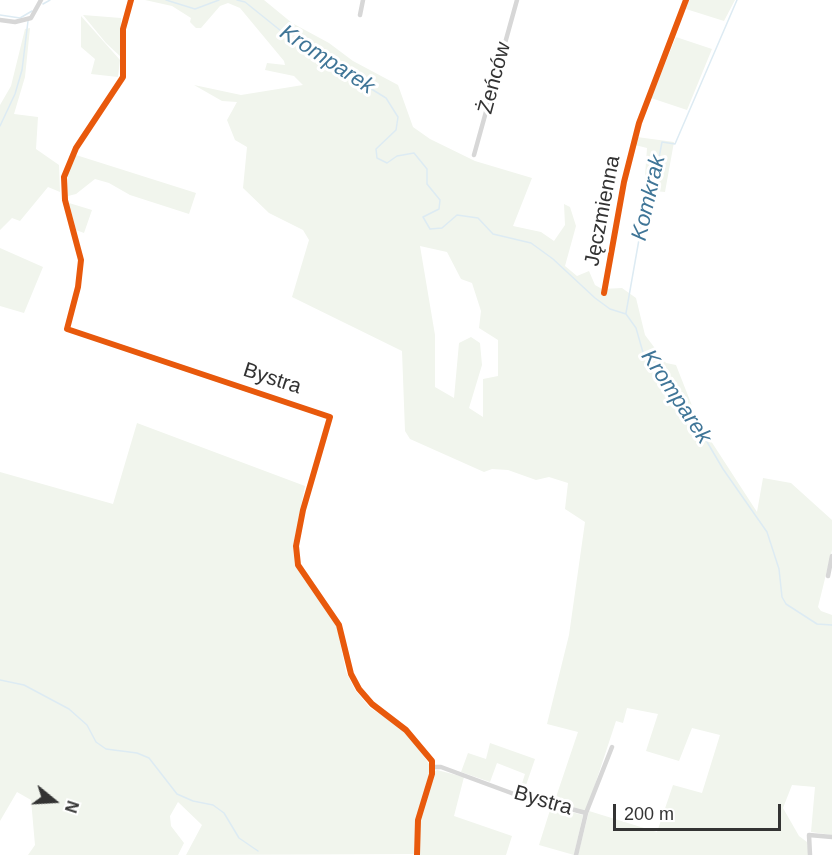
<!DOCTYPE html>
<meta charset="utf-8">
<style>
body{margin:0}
#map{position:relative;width:832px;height:855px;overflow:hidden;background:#fff;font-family:Helvetica,sans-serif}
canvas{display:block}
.north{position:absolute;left:24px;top:771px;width:60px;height:60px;-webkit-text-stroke:4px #fff;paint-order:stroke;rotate:108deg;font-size:16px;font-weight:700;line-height:24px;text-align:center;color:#333}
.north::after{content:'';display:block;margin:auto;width:21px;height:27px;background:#333;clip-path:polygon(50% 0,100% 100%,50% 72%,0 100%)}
.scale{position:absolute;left:613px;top:804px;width:168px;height:27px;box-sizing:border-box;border:3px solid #333;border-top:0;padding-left:8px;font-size:18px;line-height:21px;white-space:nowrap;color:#333;-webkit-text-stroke:4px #fff;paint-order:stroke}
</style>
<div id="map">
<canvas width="832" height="855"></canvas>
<div class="north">N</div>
<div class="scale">200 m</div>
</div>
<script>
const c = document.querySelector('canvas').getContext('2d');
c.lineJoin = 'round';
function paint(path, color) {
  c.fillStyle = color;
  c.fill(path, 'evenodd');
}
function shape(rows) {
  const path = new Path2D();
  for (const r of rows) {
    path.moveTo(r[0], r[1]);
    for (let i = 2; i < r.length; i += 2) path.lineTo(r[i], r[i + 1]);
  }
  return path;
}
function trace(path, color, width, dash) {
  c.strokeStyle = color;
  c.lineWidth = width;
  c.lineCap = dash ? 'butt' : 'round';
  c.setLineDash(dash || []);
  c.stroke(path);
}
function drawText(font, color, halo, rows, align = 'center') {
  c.font = font + ' Helvetica,sans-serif';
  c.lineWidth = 6;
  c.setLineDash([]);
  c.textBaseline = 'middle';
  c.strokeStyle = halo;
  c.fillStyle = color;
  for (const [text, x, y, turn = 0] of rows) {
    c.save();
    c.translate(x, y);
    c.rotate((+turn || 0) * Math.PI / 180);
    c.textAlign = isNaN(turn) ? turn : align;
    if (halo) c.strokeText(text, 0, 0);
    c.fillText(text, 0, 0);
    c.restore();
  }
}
const green = shape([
 [145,0,264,0,292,23,329,43,353,61,398,85,413,127,430,139,475,161,532,178,513,226,541,232,554,241,565,225,564,204,570,207,576,226,565,266,577,276,589,271,595,285,602,289,622,288,636,298,645,335,666,363,676,365,698,421,757,512,763,478,791,483,832,520,832,550,818,607,821,611,832,615,832,835,811,832,815,787,792,785,783,808,799,836,807,842,809,855,578,855,589,811,657,832,673,785,702,793,720,735,692,728,679,761,646,751,658,714,627,708,623,723,616,721,587,809,584,811,554,803,578,732,547,724,569,635,585,522,565,509,568,483,549,477,536,480,508,470,492,469,484,472,410,439,405,431,402,351,292,297,309,240,303,230,269,213,243,188,247,147,235,140,227,120,237,102,222,101,194,85,241,95,303,85,294,76,265,70,267,63,285,65,284,61,240,8,228,3,220,6,201,28,196,28,190,22,191,18,172,6],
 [420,246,447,252,461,279,472,283,481,311,479,328,498,340,498,376,483,379,483,417,469,408,482,365,480,343,471,337,459,343,454,398,435,387,435,335],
 [689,0,735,0,724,21,686,9],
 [83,15,121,18,121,57,106,43],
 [81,16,120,60,118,77,91,74,95,59,81,47],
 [30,28,25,77,14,114,38,117,36,149,59,165,60,192,48,187,20,221,12,218,0,230,0,105,11,86,25,29],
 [676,37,712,49,687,110,651,98],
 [637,137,674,142,665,192,644,190,647,148,635,145],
 [76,155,196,193,189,214,130,195,109,183,95,179,76,194,68,196,68,170],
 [69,203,92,210,84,233,76,230],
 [0,248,43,267,24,313,0,306],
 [137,423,305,486,293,547,295,566,337,627,346,672,355,690,370,708,396,724,415,743,431,767,416,820,414,854,186,855,202,825,178,802,170,816,171,826,184,843,178,855,28,855,35,845,31,800,17,792,0,821,0,472,113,504],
 [490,743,535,759,523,794,519,793,525,774,497,763,490,782,461,772,468,753,486,759],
 [437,770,464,777,454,816,512,836,506,855,419,855,418,827,434,772],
 [551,807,583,815,574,855,539,845]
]);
const stream = shape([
 [166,0,195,9,219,0],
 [237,0,245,2,291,39,314,53,328,56,339,69,386,98,398,117,396,130,376,149,377,158,387,163,397,156,414,153,427,169,427,184,440,200,439,209,423,217,430,229,442,228,457,215,478,218,493,234,531,243,553,259,595,298,610,309,626,314,636,328,644,356,690,413,723,469,767,532,779,569,782,597,786,604,817,624,832,625],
 [43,4,50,0],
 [0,15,20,18,32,11],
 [0,126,15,94,22,70,28,21],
 [626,313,649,183,654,184,662,142,675,144,737,0],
 [0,680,24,685,69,709,87,725,96,742,106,749,137,753,149,758,177,794,193,801,213,805,224,813,239,838,258,851]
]);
const street = shape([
 [131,0,123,29,123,77,76,148,64,177,65,200,81,260,78,287,67,329,330,417,303,510,296,546,298,565,339,625,351,674,359,689,372,704,406,730,432,761,432,774,418,820,417,855],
 [360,15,363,0],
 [0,20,15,22,31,18,41,0],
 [474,155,517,0],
 [604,293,624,182,639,123,686,0],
 [828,576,832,556],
 [433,767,441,767,514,794,586,813],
 [576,855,586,813,612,747],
 [810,855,809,835,832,837]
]);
const cycleway = shape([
 [131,0,123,29,123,77,76,148,64,177,65,200,81,260,78,287,67,329,330,417,303,510,296,546,298,565,339,625,351,674,359,689,372,704,406,730,432,761,432,774,418,820,417,855],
 [604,293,624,182,639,123,686,0]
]);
const streetNames = [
 ["Żeńców",495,78,-75],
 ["Jęczmienna",603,211,-79],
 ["Bystra",272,379,18],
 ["Bystra",543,801,16]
];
const waterNames = [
 ["Kromparek",327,60,33],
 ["Komkrak",649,198,-77],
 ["Kromparek",676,397,56]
];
paint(green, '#f1f5ed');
trace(stream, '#ddebf3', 1.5);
trace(street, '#d7d7d7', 4.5);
trace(cycleway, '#e8590c', 6);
drawText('21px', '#333', '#fff', streetNames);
drawText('italic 22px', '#3f7597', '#fff', waterNames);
</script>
